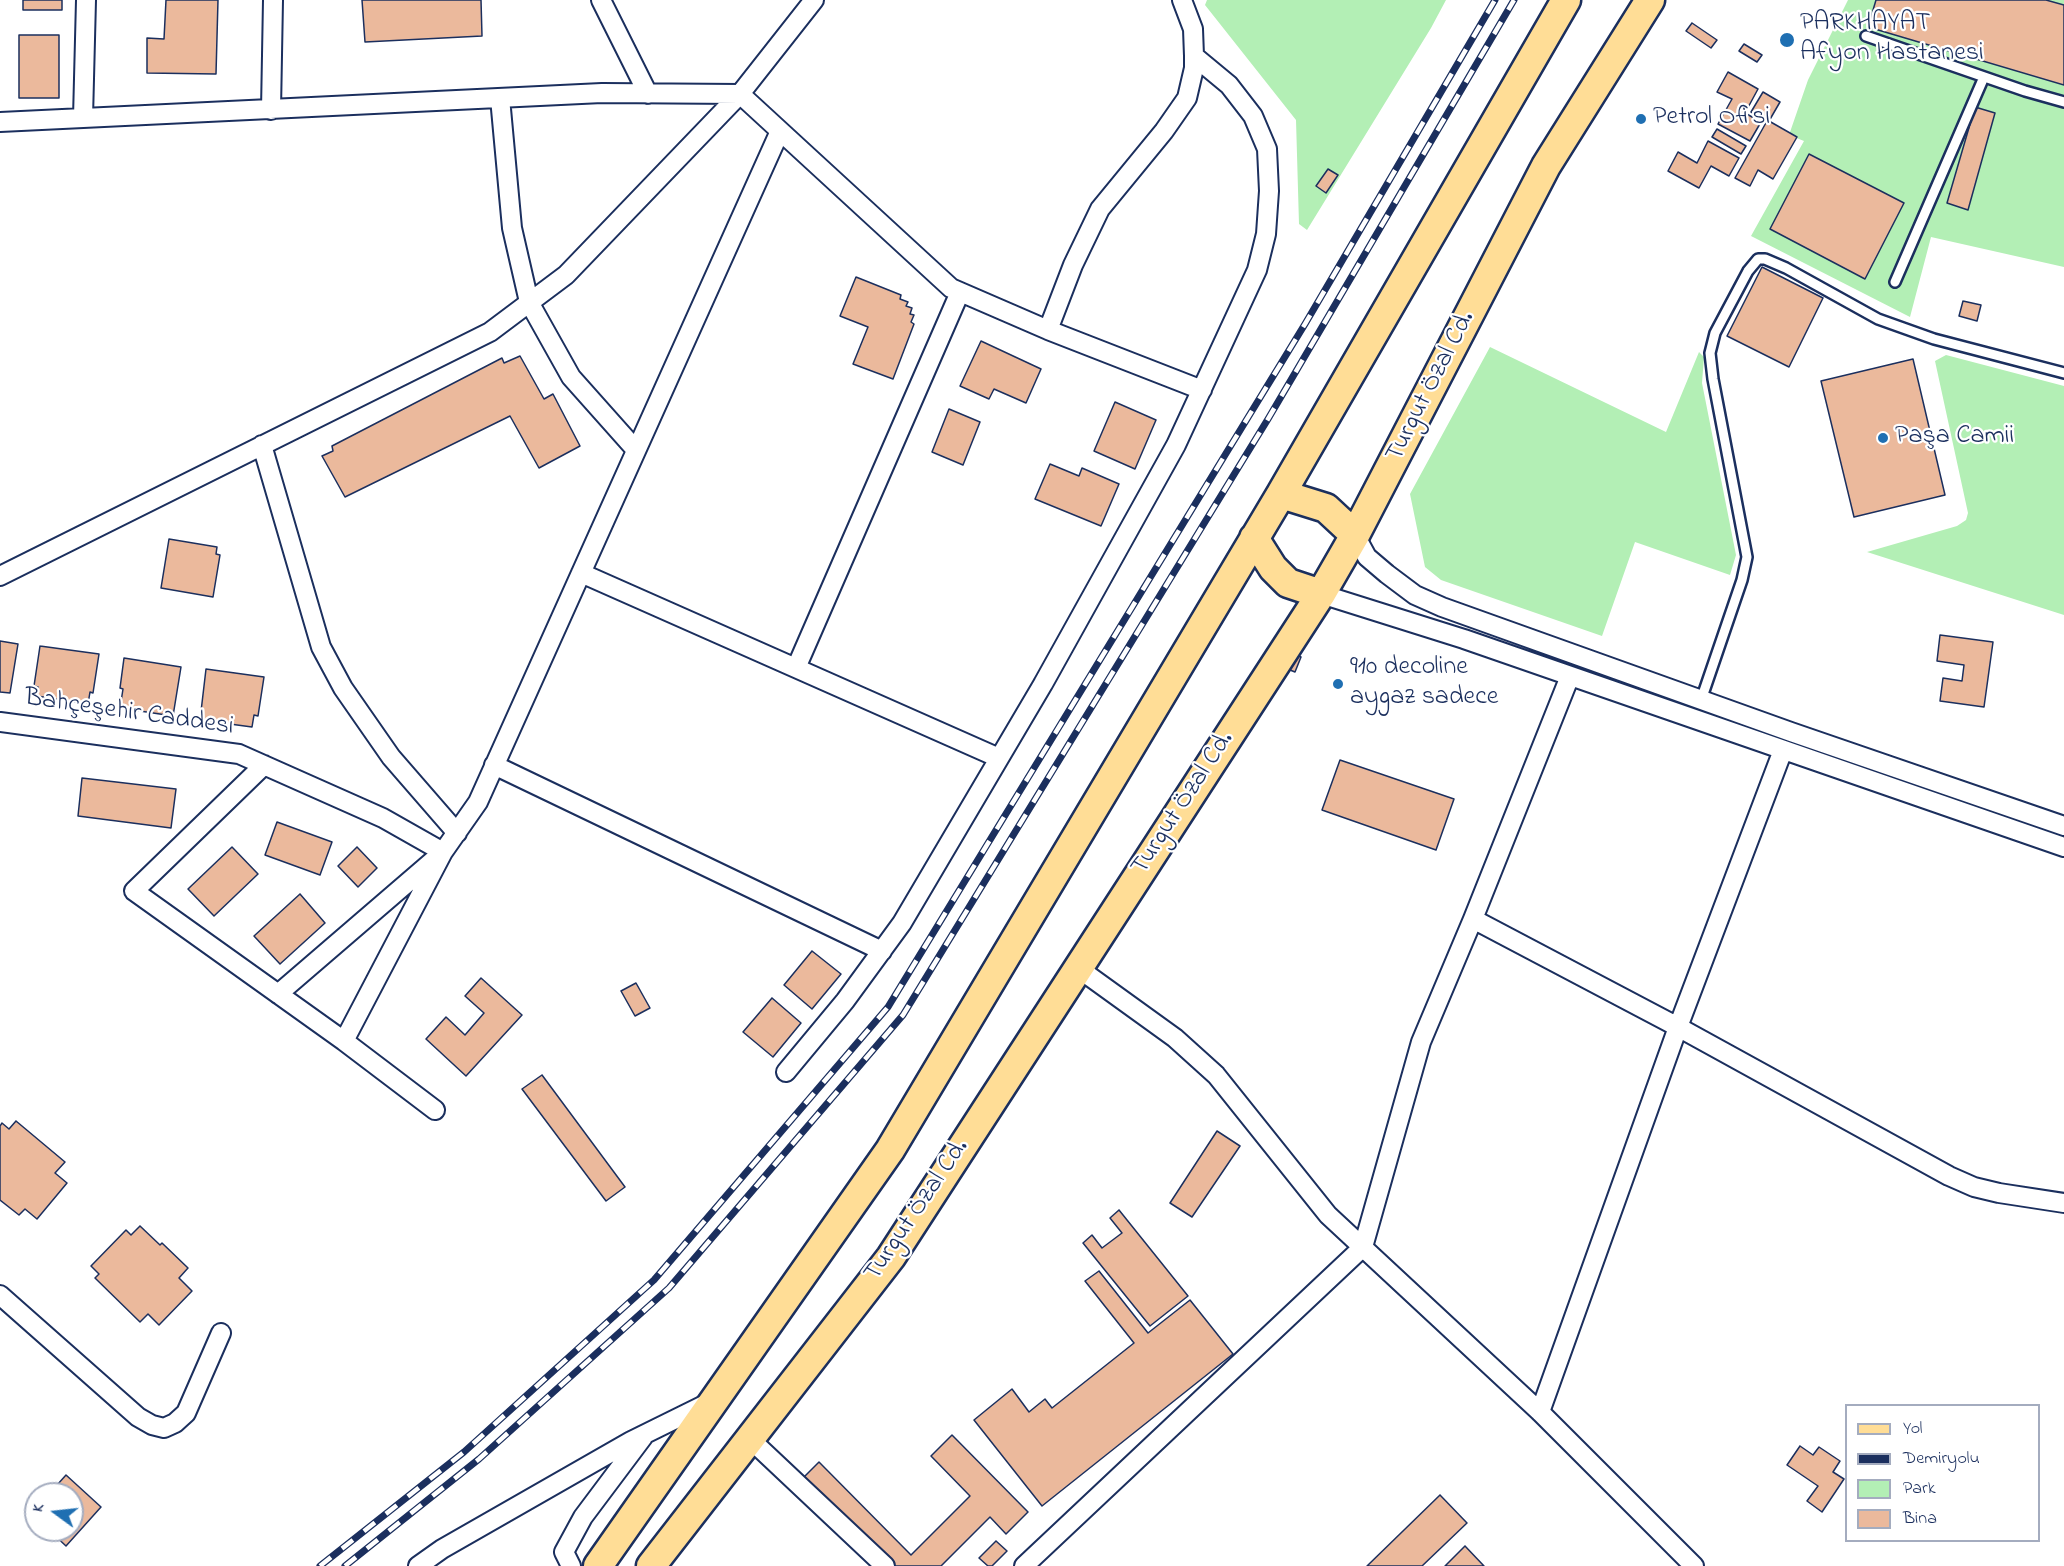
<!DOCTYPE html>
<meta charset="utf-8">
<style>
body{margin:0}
#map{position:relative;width:2064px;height:1566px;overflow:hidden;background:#fff;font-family:"Indie Flower",sans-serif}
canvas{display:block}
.legend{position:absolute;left:1845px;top:1404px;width:195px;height:138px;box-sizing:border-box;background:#fff;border:2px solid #a4acbf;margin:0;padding:8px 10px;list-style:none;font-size:18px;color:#1b2f5e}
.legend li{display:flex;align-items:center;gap:12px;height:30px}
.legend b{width:30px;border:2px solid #a4acbf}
.north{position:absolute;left:24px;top:1482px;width:60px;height:60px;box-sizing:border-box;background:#fff;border:2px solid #a4acbf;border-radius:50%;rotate:285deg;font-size:16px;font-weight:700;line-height:24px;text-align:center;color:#1b2f5e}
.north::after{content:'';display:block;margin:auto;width:21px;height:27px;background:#1f6fb2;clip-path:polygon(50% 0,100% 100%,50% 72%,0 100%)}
</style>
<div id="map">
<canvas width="2064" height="1566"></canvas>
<ul class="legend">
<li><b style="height:8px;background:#ffdd96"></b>Yol</li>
<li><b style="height:8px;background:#1b2f5e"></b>Demiryolu</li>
<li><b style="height:16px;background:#b3efb5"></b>Park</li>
<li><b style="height:16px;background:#ebb99c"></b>Bina</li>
</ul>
<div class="north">K</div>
</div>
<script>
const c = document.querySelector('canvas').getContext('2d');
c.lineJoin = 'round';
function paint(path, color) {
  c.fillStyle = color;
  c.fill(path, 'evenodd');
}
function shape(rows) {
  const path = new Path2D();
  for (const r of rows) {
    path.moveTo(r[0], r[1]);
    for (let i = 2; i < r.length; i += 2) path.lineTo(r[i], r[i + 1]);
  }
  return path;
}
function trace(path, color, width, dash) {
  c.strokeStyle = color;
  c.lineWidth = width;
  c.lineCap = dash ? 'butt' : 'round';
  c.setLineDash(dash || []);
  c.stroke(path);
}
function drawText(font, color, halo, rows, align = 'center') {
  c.font = font + ' "Indie Flower",sans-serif';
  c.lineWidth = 4.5;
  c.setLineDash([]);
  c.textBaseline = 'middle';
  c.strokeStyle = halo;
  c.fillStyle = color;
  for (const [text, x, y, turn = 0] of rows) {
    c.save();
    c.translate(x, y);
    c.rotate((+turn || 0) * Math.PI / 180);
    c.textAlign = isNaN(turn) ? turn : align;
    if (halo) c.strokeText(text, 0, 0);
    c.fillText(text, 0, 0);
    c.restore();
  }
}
const green = shape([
 [1207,0,1446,0,1431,28,1307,230,1299,224,1296,120,1205,5],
 [1848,0,2064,0,2064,267,1931,237,1910,317,1751,236,1804,141,1789,135,1808,80],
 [1490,347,1666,432,1699,352,1704,357,1702,383,1736,555,1730,575,1635,542,1602,636,1441,580,1425,567,1410,494],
 [1946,355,2064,386,2064,615,1867,552,1957,526,1966,520,1968,513,1935,361]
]);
const building = shape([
 [23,0,62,0,62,10,23,10,23,0],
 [166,0,218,0,216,74,147,73,147,38,164,39,166,0],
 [362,0,481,0,482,36,365,42,362,0],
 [1876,0,2046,0,2064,5,2064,85,1868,27,1876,0],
 [1692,23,1717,40,1711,48,1686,31,1692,23],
 [19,35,59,35,59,98,19,98,19,35],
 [1744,44,1762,55,1757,62,1739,51,1744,44],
 [1728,72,1758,89,1745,113,1761,122,1750,141,1718,124,1732,99,1717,92,1728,72],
 [1763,92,1780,102,1769,121,1797,137,1773,179,1758,170,1750,186,1735,178,1767,121,1751,112,1763,92],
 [1975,107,1995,113,1968,210,1947,203,1975,107],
 [1717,129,1746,146,1741,154,1712,137,1717,129],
 [1708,141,1739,158,1729,176,1711,166,1699,188,1668,171,1678,152,1697,163,1708,141],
 [1809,154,1904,203,1865,279,1770,229,1809,154],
 [1328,169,1338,175,1326,193,1316,186,1328,169],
 [1762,267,1823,298,1789,367,1727,336,1762,267],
 [856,277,901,295,900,299,908,302,906,306,912,308,910,314,914,315,911,322,914,324,893,379,853,364,868,327,840,316,856,277],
 [1963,301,1981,305,1977,321,1959,316,1963,301],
 [981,341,1041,369,1026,403,994,389,989,399,960,386,981,341],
 [520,356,544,399,553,394,580,446,539,468,510,416,345,497,322,456,333,451,332,446,502,358,504,363,520,356],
 [1913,359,1945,495,1854,517,1821,381,1913,359],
 [1115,402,1156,420,1135,469,1094,451,1115,402],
 [949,409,980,422,963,465,932,452,949,409],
 [1050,464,1079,476,1082,468,1119,484,1101,526,1035,499,1050,464],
 [169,539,217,547,216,554,220,555,213,597,161,588,169,539],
 [1940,635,1993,642,1984,707,1940,701,1943,678,1962,681,1964,665,1937,661,1940,635],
 [0,641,18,644,10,693,0,692,0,641],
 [40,646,99,654,93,693,90,692,88,704,37,696,38,687,34,686,40,646],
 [1292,653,1301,657,1295,672,1285,668,1292,653],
 [124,658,181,667,173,716,120,708,123,689,120,688,124,658],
 [206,669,264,677,258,716,254,715,252,727,200,720,206,669],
 [1340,760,1454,799,1436,850,1322,810,1340,760],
 [82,778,176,789,171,828,78,816,82,778],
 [277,822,332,842,320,875,265,855,277,822],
 [232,847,258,874,214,916,188,889,232,847],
 [357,847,377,868,358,887,338,866,357,847],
 [300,894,325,923,280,964,254,936,300,894],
 [812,951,841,974,812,1009,784,985,812,951],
 [481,978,522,1015,466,1076,426,1039,446,1017,465,1035,484,1013,465,996,481,978],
 [636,983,650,1008,635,1016,621,991,636,983],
 [772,998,801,1023,773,1057,743,1032,772,998],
 [542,1075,625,1187,606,1201,522,1089,542,1075],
 [16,1121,65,1162,55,1173,67,1183,37,1219,25,1209,19,1215,0,1200,0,1126,2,1123,9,1129,16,1121],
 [1217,1131,1240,1146,1192,1217,1170,1203,1217,1131],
 [1119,1210,1188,1296,1150,1326,1083,1243,1092,1235,1102,1248,1122,1233,1110,1218,1119,1210],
 [140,1226,160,1245,162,1243,188,1268,179,1278,192,1291,159,1325,148,1314,140,1322,95,1278,99,1274,91,1266,126,1230,131,1235,140,1226],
 [1099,1271,1148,1333,1190,1300,1233,1354,1042,1506,974,1420,1012,1389,1029,1412,1045,1399,1052,1408,1134,1343,1085,1281,1099,1271],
 [952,1435,1028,1512,1006,1534,990,1517,941,1566,888,1566,802,1479,819,1462,911,1555,970,1496,931,1456,952,1435],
 [1800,1446,1813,1455,1819,1447,1840,1461,1833,1472,1844,1479,1822,1512,1807,1501,1818,1486,1787,1465,1800,1446],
 [66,1475,101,1507,66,1546,49,1530,72,1530,72,1494,49,1494,66,1475],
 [1440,1495,1467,1523,1422,1566,1367,1566,1440,1495],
 [996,1541,1007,1551,992,1566,988,1566,979,1558,996,1541],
 [1465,1546,1484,1566,1445,1566,1465,1546]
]);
const service = shape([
 [1866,36,2025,91,2064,102],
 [1895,282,1984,77],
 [1701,700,1742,580,1747,557,1713,379,1710,353,1715,333,1748,271,1758,259,1765,259,1786,268,1878,319,1934,339,2064,373]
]);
const minor = shape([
 [601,0,648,94],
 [500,98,512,228,529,302,571,377,636,450],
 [271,110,273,0],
 [83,118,86,0],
 [0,122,602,93,740,94,951,288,1048,330,1202,390],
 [1048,330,1073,265,1100,209,1164,131,1187,98,1194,68,1194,56,1193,29,1182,0],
 [262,445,321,647,343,688,391,757,457,833],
 [1355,535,1367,557,1387,574,1415,595,1442,607,1791,732,2064,826],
 [581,573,999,758],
 [0,576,490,332,566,275,740,94,814,0],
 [1321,594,1464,639,2064,847],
 [796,668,960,292],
 [0,722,239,754,383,818,443,852,278,994],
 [264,765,134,891,344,1041,435,1110],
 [494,765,882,951],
 [1473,919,1678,1027,1949,1176,1974,1187,1999,1193,2064,1203],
 [1078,968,1175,1038,1216,1075,1328,1215,1540,1412,1694,1566],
 [344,1041,443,852,478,802,780,131],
 [786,1072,845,1001,902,923,1043,684,1176,445,1257,270,1266,234,1269,191,1267,149,1253,116,1229,85,1194,56],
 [0,1295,138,1417,152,1425,164,1428,175,1423,186,1413,221,1333],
 [1540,1412,1678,1027,1783,750],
 [749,1438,885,1566],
 [418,1566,442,1549,631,1441,710,1402],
 [571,1566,564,1552,583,1517,643,1437],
 [1024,1566,1363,1247,1421,1042,1473,919,1570,676]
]);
const primary = shape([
 [1281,494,1326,508,1355,535],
 [1254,538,1273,568,1288,583,1321,594],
 [598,1566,890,1150,1281,494,1566,0],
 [651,1566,891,1257,1321,594,1355,535,1546,166,1650,0]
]);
const rail = shape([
 [320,1566,464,1452,654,1280,888,1007,1305,324,1495,0],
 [345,1566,479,1459,669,1288,903,1015,1268,419,1514,0]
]);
const markers = [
 [1787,40,8,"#1f6fb2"],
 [1641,119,6,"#1f6fb2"],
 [1883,438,6,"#1f6fb2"],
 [1338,684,6,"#1f6fb2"]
];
const poiNames = [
 ["PARKHAYAT",1800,25],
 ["Afyon Hastanesi",1800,55],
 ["Petrol Ofisi",1653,119],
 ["Paşa Camii",1895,438],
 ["910 decoline",1350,669],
 ["aygaz sadece",1350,699]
];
const streetNames = [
 ["Turgut Özal Cd.",1432,387,-63],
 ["Bahçeşehir Caddesi",129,714,8],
 ["Turgut Özal Cd.",1184,804,-57],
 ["Turgut Özal Cd.",918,1211,-56]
];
paint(green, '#b3efb5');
paint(building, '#ebb99c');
trace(building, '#1b2f5e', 1.5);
trace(service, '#1b2f5e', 14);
trace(minor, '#1b2f5e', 22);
trace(primary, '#1b2f5e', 33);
trace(service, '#fff', 9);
trace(minor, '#fff', 18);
trace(primary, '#ffdd96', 28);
trace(rail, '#1b2f5e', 7);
trace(rail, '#fff', 4.5, [14]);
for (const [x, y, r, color] of markers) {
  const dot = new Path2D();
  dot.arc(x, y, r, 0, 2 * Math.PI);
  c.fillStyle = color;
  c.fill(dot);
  trace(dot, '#fff', 2);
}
drawText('26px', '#1b2f5e', '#fff', poiNames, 'left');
drawText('26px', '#1b2f5e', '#fff', streetNames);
</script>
